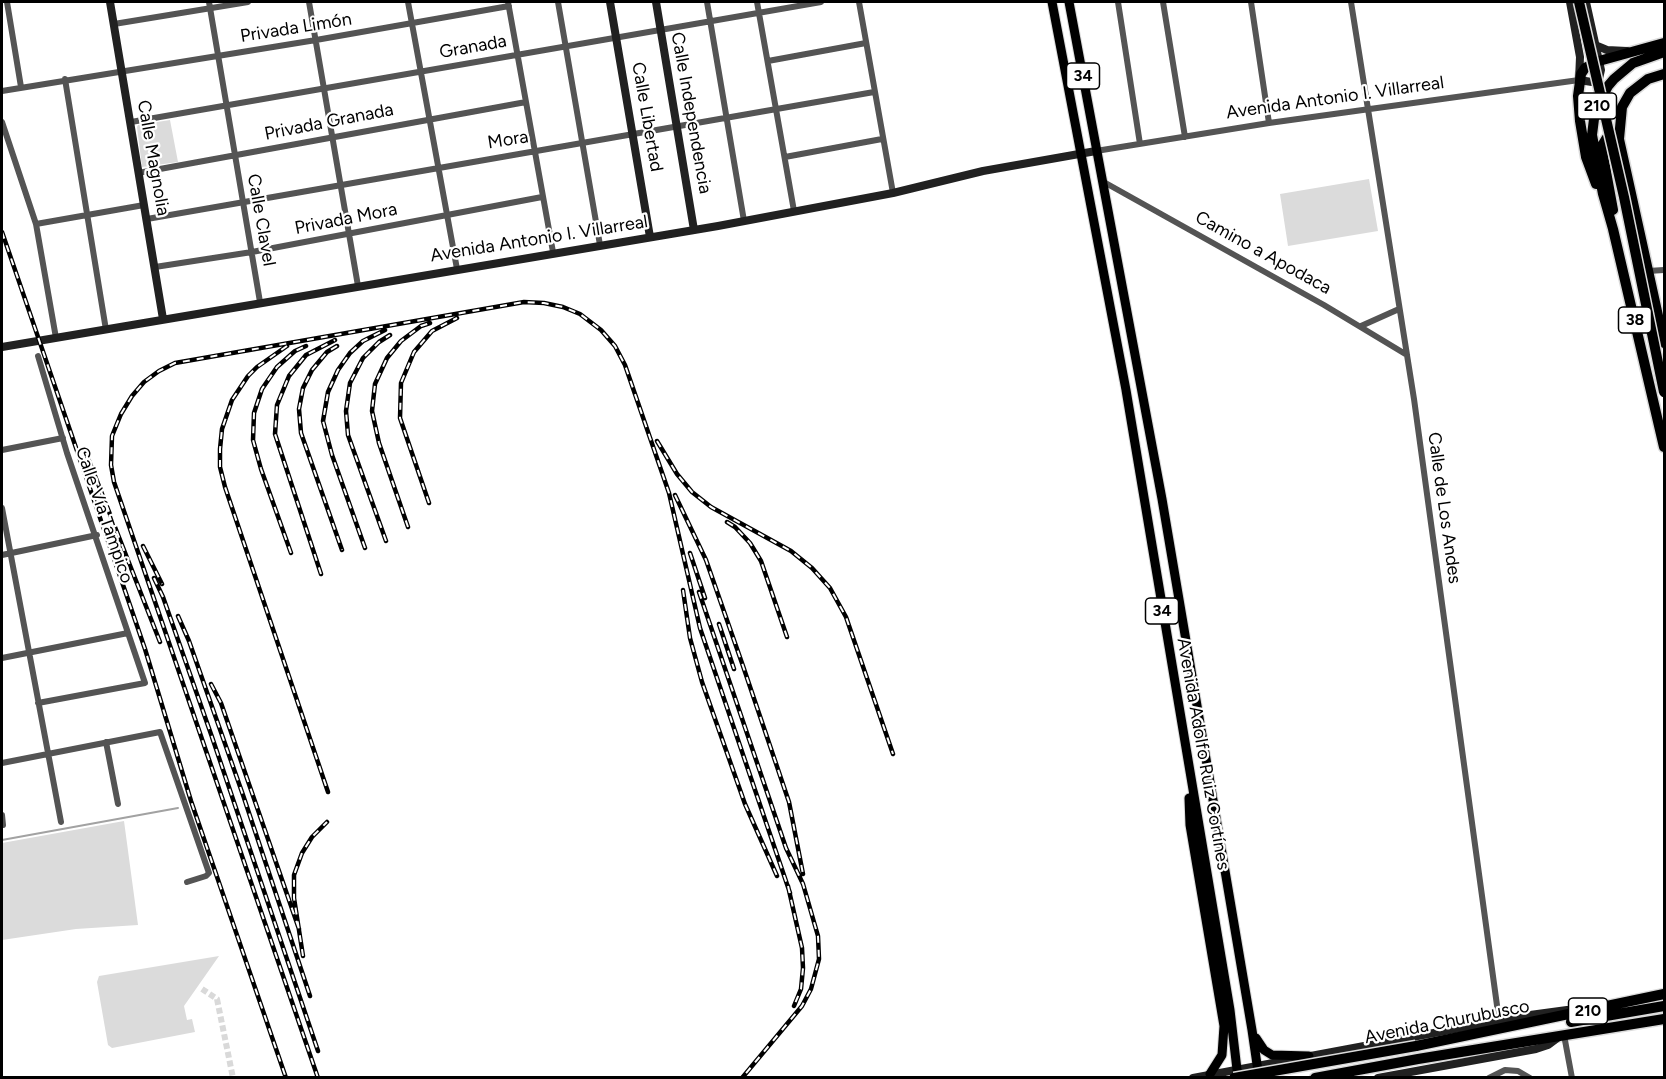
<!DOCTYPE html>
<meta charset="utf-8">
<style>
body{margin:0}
#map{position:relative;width:1666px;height:1079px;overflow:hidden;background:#fff;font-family:Figtree,sans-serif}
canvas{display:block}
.frame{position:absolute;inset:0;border:3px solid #000;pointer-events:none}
</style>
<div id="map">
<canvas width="1666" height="1079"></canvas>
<div class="frame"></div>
</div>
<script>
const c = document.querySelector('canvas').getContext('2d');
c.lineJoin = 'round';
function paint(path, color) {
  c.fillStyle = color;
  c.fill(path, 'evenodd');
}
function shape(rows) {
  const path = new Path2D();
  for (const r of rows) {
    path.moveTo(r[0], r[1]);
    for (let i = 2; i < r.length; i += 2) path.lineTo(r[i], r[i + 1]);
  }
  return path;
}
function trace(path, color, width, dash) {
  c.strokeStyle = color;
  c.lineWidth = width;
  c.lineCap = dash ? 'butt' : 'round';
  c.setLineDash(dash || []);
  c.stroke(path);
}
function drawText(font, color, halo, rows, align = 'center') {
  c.font = font + ' Figtree,sans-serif';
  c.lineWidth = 4.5;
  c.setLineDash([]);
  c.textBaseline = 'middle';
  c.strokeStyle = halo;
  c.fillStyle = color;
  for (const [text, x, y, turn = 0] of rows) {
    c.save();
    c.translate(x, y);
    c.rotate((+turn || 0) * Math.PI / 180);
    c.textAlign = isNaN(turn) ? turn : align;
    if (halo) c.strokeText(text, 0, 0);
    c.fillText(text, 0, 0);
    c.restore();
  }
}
const green = shape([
 [170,120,178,162,142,167,137,127,138,125],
 [1369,179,1378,231,1288,246,1280,194],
 [124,821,138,925,76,929,2,940,2,843],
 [219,956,184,1006,187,1020,192,1019,195,1032,112,1048,108,1045,97,982,99,976]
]);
const stream = shape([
 [2,840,178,808]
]);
const streetTunnel = shape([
 [202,989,217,999,233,1078]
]);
const street = shape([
 [7,2,21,87],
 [209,2,260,302],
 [309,2,358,286],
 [408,2,457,269],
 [508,2,553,252],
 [558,2,600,245],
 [707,2,744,221],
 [757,2,794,211],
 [859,2,893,193],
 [1118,2,1140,144],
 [1163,2,1185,137],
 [1251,2,1269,123],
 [1351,2,1414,399,1499,1020],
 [114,24,248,2],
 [768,61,866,43],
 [65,79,106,330],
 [2,91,316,40,509,6],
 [2,122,36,224,56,338],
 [131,122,821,2],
 [1096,151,1269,123,1579,80],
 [785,157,882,139],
 [138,173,526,102],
 [1102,181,1324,305,1407,355],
 [147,219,874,92],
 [36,224,144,205],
 [155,267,252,252,542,197],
 [1648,271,1664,270],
 [1361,326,1399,309],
 [38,356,67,453,145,683,38,703],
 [2,450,63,438],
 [2,508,61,822],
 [2,555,97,535],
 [2,658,128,633],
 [106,742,118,804],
 [2,763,160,732,209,873,206,876,187,882],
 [2,815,3,825],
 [1564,1035,1572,1078],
 [1489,1078,1505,1070,1518,1071,1530,1078]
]);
const secondary = shape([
 [110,2,163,319],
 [610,2,650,237],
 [656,2,694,230],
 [1570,2,1580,57,1579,80,1592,82,1599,79,1601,70,1586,2],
 [1595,45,1607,50,1627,51],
 [2,347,718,226,893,193,983,171,1096,151],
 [1193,1078,1530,1015,1567,1010],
 [1378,1078,1536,1049,1548,1045,1560,1036]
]);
const primary = shape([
 [1052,2,1126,390,1230,1010,1238,1078],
 [1069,2,1162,499,1252,1030,1259,1078],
 [1189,798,1190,825,1224,1026,1222,1055,1210,1074],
 [1256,1038,1264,1050,1272,1055,1309,1056]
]);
const highway = shape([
 [1664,52,1633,63,1614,79,1608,86,1595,111,1592,135,1603,194,1613,229,1664,447],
 [1664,74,1648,79,1630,93,1622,107,1619,139,1664,343],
 [1596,184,1586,157,1580,121,1578,96,1581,74,1585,68,1599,61,1664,43],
 [1613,210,1602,150,1603,144,1606,139,1611,137,1619,139],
 [1571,1022,1664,1006],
 [1416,1046,1664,994],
 [1315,1078,1418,1059,1664,1019]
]);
const rail = shape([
 [2,232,145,649,191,801,286,1078],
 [287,346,257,367,248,376,232,400,222,429,220,449,220,467,225,487,328,792],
 [337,346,327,352,312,370,303,388,299,409,301,433,342,550],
 [657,441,677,474,692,492,711,507,791,551,812,568,830,588,846,617,893,754],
 [86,453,160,642],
 [675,495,706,560,743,666,789,802,803,874],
 [429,503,400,418,401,383,414,352,432,331,457,318],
 [727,522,735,527,750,543,761,561,787,637],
 [408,527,379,443,372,411,375,384,387,358,401,341,421,326,430,323],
 [386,541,348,435,346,411,350,383,363,358,379,342,390,335],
 [143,546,162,584],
 [365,548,332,455,323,421,328,392,338,370,350,353,363,341,385,330],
 [291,553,261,469,253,440,254,413,262,389,277,367,295,351,306,346],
 [690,553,705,598],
 [321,574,275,434,277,405,289,376,306,355,335,340],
 [154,578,163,597,212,737,318,1051],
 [683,590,690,638,702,682,745,804,777,876],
 [699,592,786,848,803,884,818,936,819,959,811,989,802,1006,742,1078],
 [178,616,189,641,243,795,310,996],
 [719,624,734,669],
 [211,684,221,703,299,929],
 [788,886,802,948,803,968,801,989,794,1006],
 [303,956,294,898,294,875,302,853,312,837,327,822],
 [318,1078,114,482,111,465,112,436,121,414,132,396,144,382,159,371,175,363,524,302,544,303,563,307,580,314,601,330,615,346,625,365,669,493,700,628,790,893]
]);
const highwayBridge = shape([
 [1579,2,1624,197,1664,392],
 [1234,1078,1416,1046]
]);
const shields = [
 [1083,76,33],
 [1597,106,39],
 [1635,320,33],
 [1162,611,33],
 [1588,1011,39]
];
const shieldNames = [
 ["34",1083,76],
 ["210",1597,106],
 ["38",1635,320],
 ["34",1162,611],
 ["210",1588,1011]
];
const streetNames = [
 ["Privada Limón",296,28,-9],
 ["Granada",473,47,-10],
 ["Avenida Antonio I. Villarreal",1335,98,-8],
 ["Calle Independencia",691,113,80],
 ["Calle Libertad",647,117,80],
 ["Privada Granada",329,122,-11],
 ["Mora",508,140,-9],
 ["Calle Magnolia",153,158,80],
 ["Privada Mora",346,219,-11],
 ["Calle Clavel",261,220,80],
 ["Avenida Antonio I. Villarreal",539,239,-9],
 ["Camino a Apodaca",1263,253,29],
 ["Calle de Los Andes",1444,508,82],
 ["Calle Vía Tampico",104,515,71],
 ["Avenida Adolfo Ruiz Cortínes",1203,754,80],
 ["Avenida Churubusco",1447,1022,-11]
];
paint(green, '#dbdbdb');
trace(stream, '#a2a2a2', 2);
trace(streetTunnel, '#d9d9d9', 6, [6, 3]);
trace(primary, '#dbdbdb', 11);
trace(highway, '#dbdbdb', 13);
trace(street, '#545454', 6);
trace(secondary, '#212121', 8);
trace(primary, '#000', 9);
trace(highway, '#000', 10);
trace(rail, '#000', 4.5);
trace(rail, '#fff', 2, [7]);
trace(highwayBridge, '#dbdbdb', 13, []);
trace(highwayBridge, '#000', 10);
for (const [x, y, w] of shields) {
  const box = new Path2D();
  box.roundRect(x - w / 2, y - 13, w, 26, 4.5);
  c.fillStyle = '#fff';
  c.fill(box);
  trace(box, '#000', 1.5);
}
drawText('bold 16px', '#000', null, shieldNames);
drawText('18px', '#000', '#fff', streetNames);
</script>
